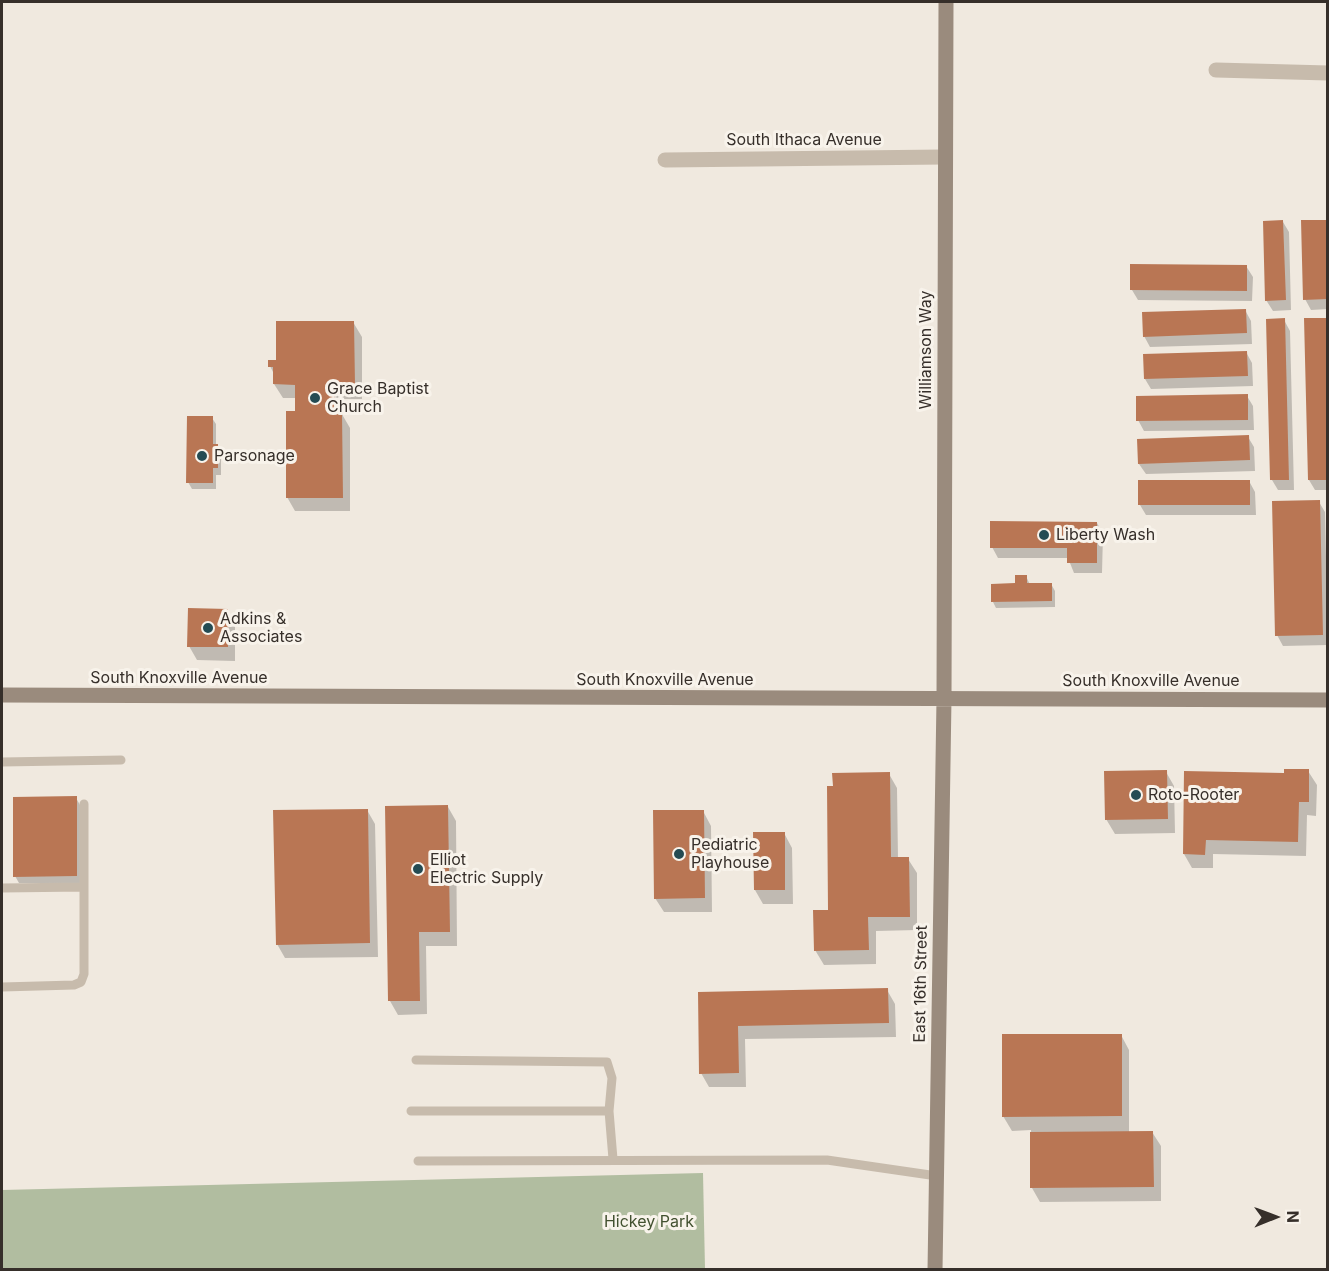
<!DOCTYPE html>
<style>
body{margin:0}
#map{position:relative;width:1329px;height:1271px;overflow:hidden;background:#f0e9df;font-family:Inter,sans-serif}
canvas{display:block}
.frame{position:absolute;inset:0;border:3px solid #362f2a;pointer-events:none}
.north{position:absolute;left:1245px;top:1187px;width:60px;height:60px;-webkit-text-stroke:4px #f8f3eb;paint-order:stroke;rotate:89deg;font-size:16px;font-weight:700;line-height:24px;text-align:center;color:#362f2a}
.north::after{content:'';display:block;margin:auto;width:21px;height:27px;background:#362f2a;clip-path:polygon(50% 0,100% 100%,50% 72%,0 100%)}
</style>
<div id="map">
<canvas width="1329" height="1271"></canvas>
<div class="frame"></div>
<div class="north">N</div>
</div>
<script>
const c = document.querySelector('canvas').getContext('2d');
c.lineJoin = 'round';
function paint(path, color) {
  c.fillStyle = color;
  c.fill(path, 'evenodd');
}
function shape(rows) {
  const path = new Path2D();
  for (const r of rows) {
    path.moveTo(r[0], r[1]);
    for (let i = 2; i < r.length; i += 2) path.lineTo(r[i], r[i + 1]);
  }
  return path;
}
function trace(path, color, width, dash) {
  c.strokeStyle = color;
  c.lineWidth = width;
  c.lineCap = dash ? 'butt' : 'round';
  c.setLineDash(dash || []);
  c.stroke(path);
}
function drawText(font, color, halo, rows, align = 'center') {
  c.font = font + ' Inter,sans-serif';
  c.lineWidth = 6;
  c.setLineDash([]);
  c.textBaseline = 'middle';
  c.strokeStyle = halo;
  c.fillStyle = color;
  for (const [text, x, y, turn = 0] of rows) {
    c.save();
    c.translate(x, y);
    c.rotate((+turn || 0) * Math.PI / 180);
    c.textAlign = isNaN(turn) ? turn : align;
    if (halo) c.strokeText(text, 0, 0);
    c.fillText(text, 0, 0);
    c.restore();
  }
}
const green = shape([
 [703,1173,705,1269,2,1269,2,1190]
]);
const shadow = shape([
 [1325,221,1328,226,1328,309,1311,310,1305,299],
 [1283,222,1289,232,1291,310,1273,311,1266,300],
 [1246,266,1253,277,1252,301,1138,300,1132,290],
 [1245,310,1251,321,1252,344,1150,347,1144,336],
 [1326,319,1328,490,1315,490,1309,480],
 [1284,320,1290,331,1294,490,1278,490,1272,480],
 [353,322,362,337,362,399,342,399,343,416,350,428,350,511,295,511,287,497,297,398,283,398,274,384,274,374,270,366],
 [1246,352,1252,363,1253,386,1151,389,1145,379],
 [1247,396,1253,406,1254,430,1144,431,1138,420],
 [212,418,216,424,216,445,221,452,221,475,216,475,216,489,192,489,188,482],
 [1248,437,1254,447,1255,471,1146,474,1139,464,1139,441],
 [1249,481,1255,492,1256,515,1146,515,1140,505],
 [1319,502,1325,512,1328,645,1283,646,1277,635],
 [1097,523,1103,534,1102,573,1074,573,1068,558,998,558,992,547],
 [1026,576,1030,585,1051,584,1055,591,1055,607,996,608,993,602],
 [227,610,235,625,235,661,197,660,189,646],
 [1308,771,1317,785,1316,816,1307,815,1306,856,1213,854,1213,868,1192,868,1184,854,1285,775],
 [1166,772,1174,786,1175,833,1115,834,1106,819],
 [889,774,897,788,898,859,908,859,917,873,917,930,876,931,876,964,824,965,815,950],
 [76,798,80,805,80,883,19,883,15,876],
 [448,807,456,821,457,946,426,946,427,1014,398,1015,390,1001],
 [367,810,375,824,378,957,285,958,277,944],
 [703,811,711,826,712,912,664,912,655,898],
 [784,833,792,848,793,904,763,904,755,890],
 [887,990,895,1004,896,1037,745,1039,746,1087,709,1087,701,1073,699,994],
 [1121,1035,1129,1050,1129,1132,1152,1132,1161,1146,1161,1201,1040,1202,1032,1188,1031,1130,1012,1131,1003,1116]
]);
const building = shape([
 [1283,220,1286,300,1265,301,1263,221],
 [1301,220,1326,220,1328,299,1303,300],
 [1130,264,1247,265,1247,291,1130,290],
 [1246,309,1247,333,1143,337,1142,312],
 [1285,318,1289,480,1270,480,1266,319],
 [1304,318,1327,318,1328,480,1308,480],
 [276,321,354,321,355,385,335,385,335,412,342,412,343,498,286,498,286,411,295,411,295,385,273,384,273,367,268,367,268,360,276,360],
 [1247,351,1248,376,1144,379,1143,354],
 [1248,394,1248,420,1136,421,1136,396],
 [187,416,213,416,213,444,218,444,218,468,213,468,213,483,186,483],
 [1249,435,1250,460,1138,464,1137,439],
 [1138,480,1250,480,1250,505,1138,505],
 [1320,500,1323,635,1275,636,1272,501],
 [990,521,1097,522,1097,563,1067,563,1067,548,990,548],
 [1015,575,1027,575,1027,583,1052,583,1052,601,991,602,991,584,1015,583],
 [188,608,228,609,228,647,187,647],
 [1284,769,1309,769,1309,802,1299,802,1298,842,1206,840,1205,855,1183,854,1184,771,1284,773],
 [1167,770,1168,819,1105,820,1104,771],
 [890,772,891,857,909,857,910,917,868,917,869,950,814,951,813,910,828,910,827,786,833,786,832,773],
 [77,796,77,876,13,877,13,797],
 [448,805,450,932,419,932,420,1001,388,1001,385,806],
 [368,809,370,943,276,945,273,810],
 [653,810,704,810,705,898,654,899],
 [753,832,785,832,785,890,754,890],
 [888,988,889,1023,738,1026,739,1073,699,1074,698,992],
 [1002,1034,1122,1034,1122,1116,1002,1117],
 [1153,1131,1154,1187,1030,1188,1030,1132]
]);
const lane = shape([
 [2,762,121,760],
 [2,888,84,887],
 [2,987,74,985,81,982,84,974,84,804],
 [416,1060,607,1062,612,1078,609,1111,613,1159],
 [411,1111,609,1111],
 [418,1161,827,1160,937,1176]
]);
const street = shape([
 [1216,70,1328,73],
 [665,160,944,157]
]);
const secondary = shape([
 [2,695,1328,700],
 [935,1270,944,699,946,2]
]);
const markers = [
 [315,398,6,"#244b53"],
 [202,456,6,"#244b53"],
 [1044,535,6,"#244b53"],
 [208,628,6,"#244b53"],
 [1136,795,6,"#244b53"],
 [679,854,6,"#244b53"],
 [418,869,6,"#244b53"]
];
const streetNames = [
 ["South Ithaca Avenue",804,140],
 ["Williamson Way",926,350,-90],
 ["South Knoxville Avenue",179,678],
 ["South Knoxville Avenue",665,680],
 ["South Knoxville Avenue",1151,681],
 ["East 16th Street",921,984,-89]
];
const poiNames = [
 ["Grace Baptist",327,389],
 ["Church",327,407],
 ["Parsonage",214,456],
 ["Liberty Wash",1056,535],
 ["Adkins &",220,619],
 ["Associates",220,637],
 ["Roto-Rooter",1148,795],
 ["Pediatric",691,845],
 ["Playhouse",691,863],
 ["Elliot",430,860],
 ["Electric Supply",430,878]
];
const parkNames = [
 ["Hickey Park",649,1222]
];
paint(green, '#b1bda0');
paint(shadow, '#0003');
paint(building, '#b97654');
trace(lane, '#c7bbac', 9);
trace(street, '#c7bbac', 15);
trace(secondary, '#9a8b7d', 15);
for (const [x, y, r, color] of markers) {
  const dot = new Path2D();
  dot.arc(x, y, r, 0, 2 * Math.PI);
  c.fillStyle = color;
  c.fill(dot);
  trace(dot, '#f8f3eb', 2);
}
drawText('16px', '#362f2a', '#f8f3eb', streetNames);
drawText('16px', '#362f2a', '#f8f3eb', poiNames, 'left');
drawText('16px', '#425130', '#f8f3eb', parkNames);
</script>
